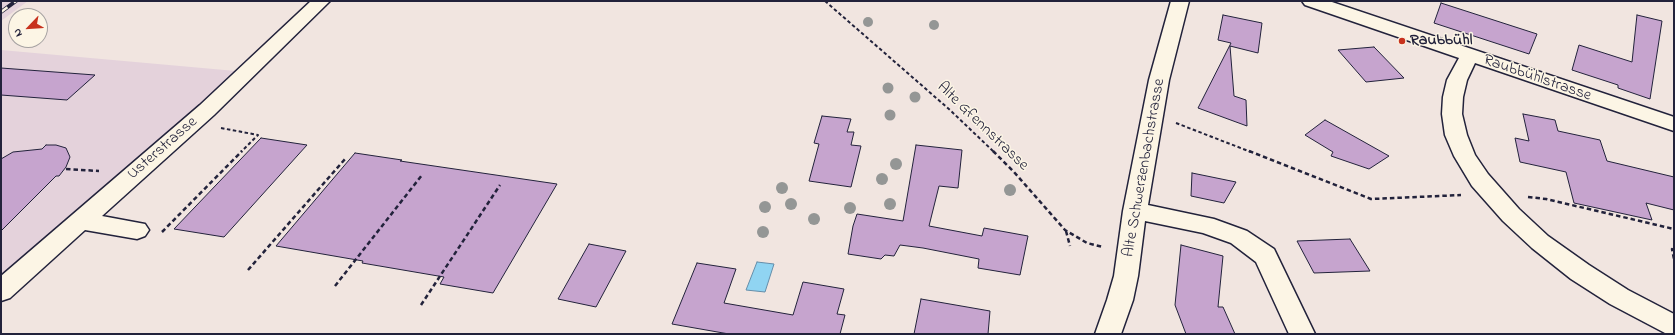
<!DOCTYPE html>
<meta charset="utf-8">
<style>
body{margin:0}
#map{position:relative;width:1675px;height:335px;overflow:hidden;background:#f1e5e0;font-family:"Indie Flower",sans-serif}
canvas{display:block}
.frame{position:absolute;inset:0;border:2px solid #22223b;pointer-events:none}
.north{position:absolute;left:8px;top:8px;width:40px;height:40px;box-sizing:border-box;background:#fcf5e5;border:1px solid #a5a1a1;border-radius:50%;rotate:245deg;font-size:11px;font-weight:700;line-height:16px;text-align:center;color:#22223b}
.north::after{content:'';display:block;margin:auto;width:14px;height:18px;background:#c8321e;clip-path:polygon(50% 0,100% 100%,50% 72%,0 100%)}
</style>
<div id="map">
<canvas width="1675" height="335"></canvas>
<div class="frame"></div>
<div class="north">N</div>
</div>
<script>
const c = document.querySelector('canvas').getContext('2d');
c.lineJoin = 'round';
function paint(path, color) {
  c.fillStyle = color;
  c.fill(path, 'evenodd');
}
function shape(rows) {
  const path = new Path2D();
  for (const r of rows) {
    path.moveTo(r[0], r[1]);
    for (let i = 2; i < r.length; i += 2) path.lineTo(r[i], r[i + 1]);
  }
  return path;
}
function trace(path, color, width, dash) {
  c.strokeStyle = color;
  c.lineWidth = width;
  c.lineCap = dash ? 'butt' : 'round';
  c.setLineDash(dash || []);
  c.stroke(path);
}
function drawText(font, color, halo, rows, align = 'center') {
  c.font = font + ' "Indie Flower",sans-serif';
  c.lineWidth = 3;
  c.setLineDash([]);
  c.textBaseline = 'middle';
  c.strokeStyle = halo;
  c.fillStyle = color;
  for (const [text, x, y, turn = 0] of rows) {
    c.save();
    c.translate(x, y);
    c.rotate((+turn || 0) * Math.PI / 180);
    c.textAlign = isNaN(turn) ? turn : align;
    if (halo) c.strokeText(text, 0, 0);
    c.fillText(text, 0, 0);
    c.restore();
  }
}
const built = shape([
 [1,1,28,1,1,21],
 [1,50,247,72,1,291]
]);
const water = shape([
 [757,262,774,264,765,292,746,290,757,262]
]);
const building = shape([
 [1441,3,1537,34,1529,54,1434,23,1441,3],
 [1223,15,1262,23,1258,53,1230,46,1234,96,1246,100,1247,126,1198,108,1231,43,1218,40,1223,15],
 [1637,15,1662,21,1650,99,1618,88,1618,85,1572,70,1579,45,1632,62,1637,15],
 [1374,47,1404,78,1366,82,1338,50,1374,47],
 [1,68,95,75,67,100,1,95,1,68],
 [1523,114,1555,120,1558,131,1600,140,1607,161,1674,177,1674,210,1646,203,1652,220,1574,203,1566,172,1520,162,1515,138,1529,141,1523,114],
 [822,116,851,119,847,132,854,132,851,145,861,146,851,187,809,181,819,144,814,143,822,116],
 [1325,120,1389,156,1369,169,1331,156,1333,152,1305,135,1325,120],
 [261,138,307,145,224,237,174,229,261,138],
 [46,145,56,145,66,148,70,157,66,167,59,176,56,176,1,231,1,159,13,152,42,149,46,145],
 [916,145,962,150,958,188,939,186,929,226,982,236,984,228,1028,236,1020,275,978,268,979,259,923,248,900,245,894,256,885,255,881,259,848,254,853,226,857,214,903,221,916,145],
 [355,153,402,160,400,161,557,184,493,293,440,284,444,277,362,263,363,261,276,246,355,153],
 [1192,173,1236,182,1224,203,1191,196,1192,173],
 [1350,239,1370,271,1314,273,1297,241,1350,239],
 [589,244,626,251,596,307,558,299,589,244],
 [1181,245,1223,256,1218,307,1223,307,1235,334,1186,334,1175,305,1181,245],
 [697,263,736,269,724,303,793,315,803,282,844,289,837,314,845,315,840,334,729,334,672,324,697,263],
 [921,299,990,311,988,334,914,334,921,299]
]);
const pathFar1 = shape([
 [825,1,950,110,994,152],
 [1176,123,1251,152],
 [221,128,258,135,241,152]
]);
const path = shape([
 [993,151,1014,172,1065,230,1087,243,1103,247],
 [1249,151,1371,199,1461,195],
 [66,169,99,171],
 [1528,197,1546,199,1674,229],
 [1066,231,1070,246],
 [162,232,242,151],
 [1674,250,1672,249,1674,259],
 [248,270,345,159],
 [335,286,422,175],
 [421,305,500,185]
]);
const minor = shape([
 [311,1,330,1,214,115,102,216,145,224,149,230,145,236,137,239,85,230,10,298,1,301,1,276,200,105,311,1],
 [1171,1,1189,1,1169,80,1148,205,1214,219,1247,231,1274,249,1315,334,1289,334,1256,262,1231,243,1203,233,1145,221,1138,276,1133,300,1121,334,1095,334,1107,300,1114,276,1123,211,1149,80,1171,1],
 [1302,1,1329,1,1674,117,1674,131,1475,63,1467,80,1463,97,1462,114,1467,135,1475,155,1488,174,1519,209,1548,236,1589,265,1628,290,1674,314,1674,334,1665,333,1610,304,1571,279,1532,248,1503,221,1472,186,1454,156,1445,135,1442,114,1443,97,1447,80,1459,58,1305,5,1302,1]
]);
const rail = shape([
 [1,12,16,1]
]);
const trees = [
 [868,22,5],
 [934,25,5],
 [888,88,5.5],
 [915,97,5.5],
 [890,115,5.5],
 [896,164,6],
 [882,179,6],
 [782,188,6],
 [1010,190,6],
 [791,204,6],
 [890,204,6],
 [765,207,6],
 [850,208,6],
 [814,219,6],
 [763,232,6]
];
const markers = [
 [1402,41,4,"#c8321e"]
];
const poiNames = [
 ["Raubbühl",1410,41]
];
const streetNames = [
 ["Raubbühlstrasse",1537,79,19],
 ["Alte Gfennstrasse",982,127,44],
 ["Usterstrasse",163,149,-41],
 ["Alte Schwerzenbachstrasse",1145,168,-80]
];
paint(built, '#e4d2db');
paint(water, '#90d4f2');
trace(water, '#648da9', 1);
paint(building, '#c6a4ce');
trace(building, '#22223b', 1);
trace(minor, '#22223b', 3);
trace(pathFar1, '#22223b', 2, [3.5, 2.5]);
trace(path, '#22223b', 2.5, [4.5, 3]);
paint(minor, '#fcf5e5');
trace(rail, '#22223b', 4);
trace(rail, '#fcf5e5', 2.5, [8]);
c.fillStyle = '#949695';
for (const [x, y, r] of trees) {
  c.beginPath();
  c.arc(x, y, r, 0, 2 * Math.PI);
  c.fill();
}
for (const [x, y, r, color] of markers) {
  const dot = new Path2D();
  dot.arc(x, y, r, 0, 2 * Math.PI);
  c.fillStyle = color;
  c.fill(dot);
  trace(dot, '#fcf5e5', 1.5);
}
drawText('bold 16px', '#22223b', '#fcf5e5', poiNames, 'left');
drawText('16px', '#22223b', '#fcf5e5', streetNames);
</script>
